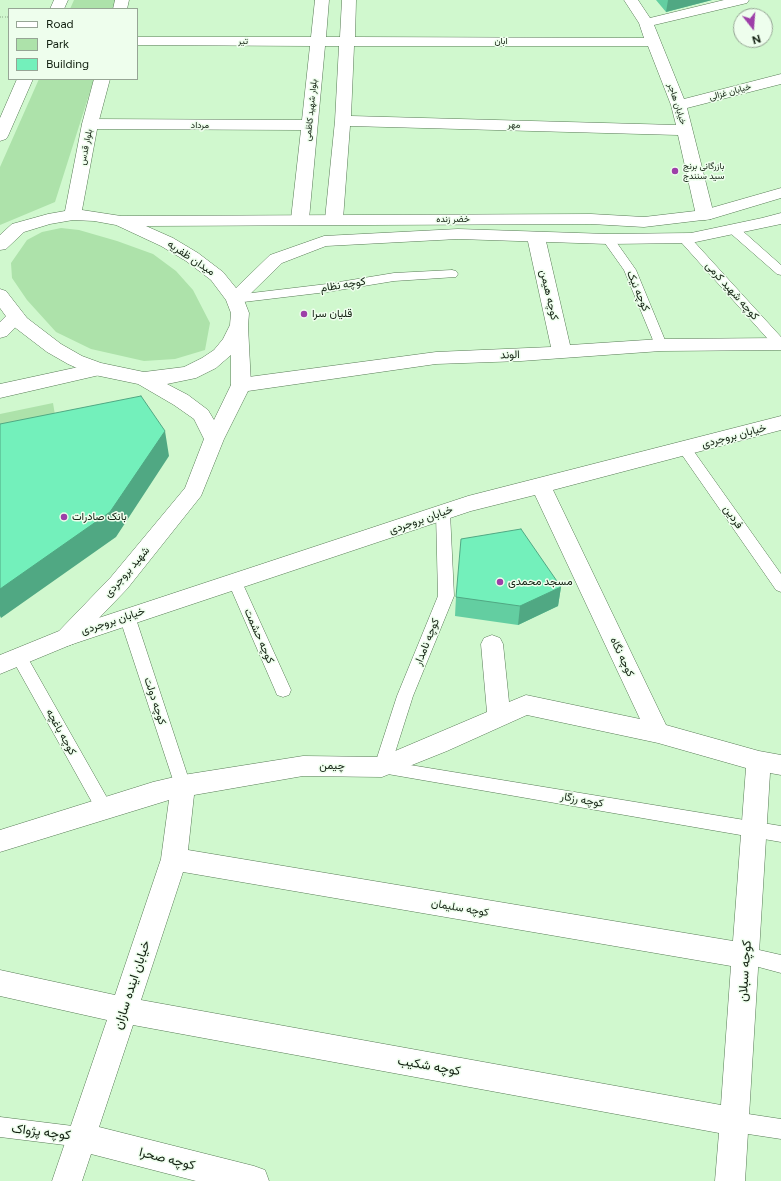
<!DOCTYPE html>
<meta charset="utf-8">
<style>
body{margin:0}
#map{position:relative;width:781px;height:1181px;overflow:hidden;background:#d0f8ce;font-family:Figtree,sans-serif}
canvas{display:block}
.legend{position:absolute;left:8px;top:8px;width:130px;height:72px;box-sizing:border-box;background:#eefeed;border:1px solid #96a595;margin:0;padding:5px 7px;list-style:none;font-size:12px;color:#122011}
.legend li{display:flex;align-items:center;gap:8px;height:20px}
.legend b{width:20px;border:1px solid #96a595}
.north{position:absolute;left:733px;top:8px;width:40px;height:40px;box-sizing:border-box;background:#eefeed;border:1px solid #96a595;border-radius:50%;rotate:163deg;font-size:11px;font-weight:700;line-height:16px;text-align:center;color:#122011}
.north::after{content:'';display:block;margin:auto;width:14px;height:18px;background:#9d3fa8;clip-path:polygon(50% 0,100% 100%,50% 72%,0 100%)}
</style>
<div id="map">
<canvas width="781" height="1181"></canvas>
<ul class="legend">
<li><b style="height:5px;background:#fff"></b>Road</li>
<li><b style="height:11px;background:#ade2aa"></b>Park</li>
<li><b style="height:11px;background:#73f0bb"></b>Building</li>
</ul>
<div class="north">N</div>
</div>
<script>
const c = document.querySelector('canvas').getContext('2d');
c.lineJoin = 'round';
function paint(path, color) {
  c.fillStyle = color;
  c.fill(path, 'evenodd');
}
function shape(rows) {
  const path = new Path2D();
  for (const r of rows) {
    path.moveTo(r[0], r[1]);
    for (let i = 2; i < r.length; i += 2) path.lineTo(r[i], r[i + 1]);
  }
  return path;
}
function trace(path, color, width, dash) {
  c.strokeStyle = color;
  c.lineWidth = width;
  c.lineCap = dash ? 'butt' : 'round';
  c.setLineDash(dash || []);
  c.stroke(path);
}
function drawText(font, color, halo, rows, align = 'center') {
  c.font = font + ' Figtree,Vazirmatn,sans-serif';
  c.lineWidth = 3;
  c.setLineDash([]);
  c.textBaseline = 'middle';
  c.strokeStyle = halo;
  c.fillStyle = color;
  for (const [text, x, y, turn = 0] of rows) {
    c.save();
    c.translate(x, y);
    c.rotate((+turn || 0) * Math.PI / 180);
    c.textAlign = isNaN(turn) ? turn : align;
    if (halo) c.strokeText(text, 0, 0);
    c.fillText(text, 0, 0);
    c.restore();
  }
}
const green = shape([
 [74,0,119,0,117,9,70,9],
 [39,79,94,79,55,202,0,225,0,167],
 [61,228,79,230,117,241,153,254,176,271,193,290,210,323,205,350,175,359,144,361,91,349,56,332,27,300,12,278,11,263,27,240,42,232],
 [53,403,58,433,0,445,0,414]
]);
const path = shape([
 [0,17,9,17]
]);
const lane = shape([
 [733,225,737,226,781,265,781,275,777,274,729,232,727,229,729,226,733,225],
 [684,234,688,235,781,337,781,348,775,347,680,241,678,238,680,235,684,234],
 [608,235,612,236,636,270,667,345,666,348,661,349,656,348,655,345,624,270,602,239,604,236,608,235],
 [452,270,456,271,458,274,456,277,394,281,327,292,235,303,231,302,229,299,231,296,235,295,327,284,394,273,452,270],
 [685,444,690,446,781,574,781,592,776,590,680,452,678,449,680,446,685,444],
 [443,508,448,509,450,513,454,596,413,696,392,762,781,826,781,842,376,772,374,767,397,696,438,596,436,513,438,509,443,508],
 [235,576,240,578,242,582,291,690,289,695,283,697,277,695,275,690,228,582,230,578,235,576],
 [127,610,132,612,135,616,191,786,189,791,183,793,177,791,175,786,119,616,122,612,127,610],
 [19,651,25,653,110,803,112,808,110,813,104,815,98,813,11,657,13,653,19,651],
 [746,947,781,955,781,973,740,962,737,956,740,950,746,947],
 [735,1112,781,1119,781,1139,735,1132,728,1129,725,1122,728,1115,735,1112],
 [0,1117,81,1127,88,1130,91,1137,88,1144,81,1147,0,1137,0,1117]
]);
const street = shape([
 [315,0,329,0,326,37,340,37,342,0,356,0,355,37,644,38,639,23,624,0,638,0,650,18,724,0,749,0,747,3,654,25,684,99,781,74,781,84,687,108,714,215,711,219,705,220,699,219,696,215,678,135,350,126,343,219,340,223,334,224,328,223,325,219,335,121,339,46,325,46,309,219,306,223,300,224,294,223,291,219,301,130,90,129,84,127,82,124,84,121,90,119,302,120,310,46,137,45,137,37,311,37,315,0],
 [354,46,648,46,671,105,676,125,351,116,354,46],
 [536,232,542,233,545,237,570,345,661,339,781,338,781,350,661,351,521,361,436,364,241,392,234,390,231,385,234,380,241,378,436,352,551,347,527,237,530,233,536,232],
 [16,311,23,313,25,317,7,336,0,338,0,322,9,313,16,311],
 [97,363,104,364,107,369,104,374,0,398,0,384,97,363],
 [781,416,781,430,553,490,666,725,759,751,781,755,781,775,770,773,745,1181,715,1181,719,1133,133,1025,99,1127,254,1166,265,1170,269,1181,196,1181,91,1154,82,1181,52,1181,107,1020,0,996,0,970,115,995,161,859,169,800,0,852,0,830,153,782,183,775,303,756,381,757,487,712,481,644,484,638,492,635,500,638,503,644,509,702,526,695,640,719,535,495,471,511,67,646,59,643,56,637,59,631,468,496,781,416],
 [527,715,658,743,746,768,733,941,188,850,194,795,303,776,382,777,447,751,527,715],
 [183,872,731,966,721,1105,141,1000,183,872]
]);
const secondary = shape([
 [54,0,68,0,64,9,50,9,54,0],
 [115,0,129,0,127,9,113,9,115,0],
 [17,79,33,79,8,136,6,139,0,141,0,118,17,79],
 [94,79,110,79,98,124,82,210,121,216,591,214,644,217,704,210,781,188,781,198,711,219,644,227,591,224,146,226,173,238,198,253,223,272,236,288,270,255,324,236,458,229,608,234,691,233,762,218,781,213,781,224,691,243,608,244,458,239,326,246,282,263,244,300,249,313,248,326,251,385,224,439,201,496,127,589,75,643,0,674,0,655,59,631,111,577,185,488,204,439,194,419,174,405,138,384,90,374,68,364,47,352,13,326,0,308,0,289,6,291,27,318,61,344,82,356,101,363,144,372,184,367,202,358,214,350,223,339,230,325,231,313,226,300,211,280,186,261,161,246,116,225,94,221,73,220,50,224,24,232,6,249,0,250,0,235,12,224,48,214,65,211,82,124,94,79],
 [231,355,231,385,214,420,208,410,188,395,167,384,196,378,216,368,231,355]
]);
const wall = shape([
 [656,0,712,0,666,12],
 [561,587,558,606,518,625,455,616,456,597]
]);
const shadedWall = shape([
 [668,0,712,0,666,12],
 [165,431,169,456,116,537,1,618,0,616,0,589],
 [561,587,558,606,518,625,520,606]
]);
const building = shape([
 [141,396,165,431,110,512,0,589,0,424,141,396],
 [521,529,561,587,520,606,456,597,461,539,521,529]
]);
const markers = [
 [675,171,4,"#9d3fa8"],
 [304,314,4,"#9d3fa8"],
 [64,517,4,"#9d3fa8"],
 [500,582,4,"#9d3fa8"]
];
const farStreetnames = [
 ["تیر",243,41],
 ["ابان",501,41],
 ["خیابان غزالی",730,92,-15],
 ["خیابان هاجر",677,104,72],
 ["بلوار شهید کاظمی",311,110,-84],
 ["مرداد",200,125],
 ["مهر",514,125,1],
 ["بلوار قدس",86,147,-79],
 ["خضر زنده",453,219]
];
const farPoinames = [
 ["بازرگانی برنج",683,166],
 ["سید سنندج",683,176]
];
const streetNames = [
 ["میدان ظفریه",191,258,34],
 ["کوچه نظام",343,285,-9],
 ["کوچه نیک",638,291,67],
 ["کوچه شهید کرمی",732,291,48],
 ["کوچه هیمن",549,295,77],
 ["الوند",510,355,-2],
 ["خیابان بروجردی",734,436,-15],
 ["فردین",733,517,55],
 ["خیابان بروجردی",421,520,-19],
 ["شهید بروجردی",127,572,-49],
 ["خیابان بروجردی",113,621,-18],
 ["کوچه حشمت",259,636,66],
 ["کوچه نامدار",427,642,-68],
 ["کوچه نگاه",622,657,65],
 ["کوچه دولت",155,701,72],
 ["کوچه باغچه",61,732,61],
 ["چیمن",332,766],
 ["کوچه رزگار",582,800,10],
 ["کوچه سلیمان",460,908,10]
];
const poiNames = [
 ["قلیان سرا",312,314],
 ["بانک صادرات",72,517],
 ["مسجد محمدی",508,582]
];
const nearStreetnames = [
 ["کوچه سبلان",745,971,-86],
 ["خیابان اینده سازان",132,985,-72],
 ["کوچه شکیب",429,1066,10],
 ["کوچه پژواک",41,1132,7],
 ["کوچه صحرا",167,1159,14]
];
paint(green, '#ade2aa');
trace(lane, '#587b56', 1);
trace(street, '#587b56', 1);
trace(secondary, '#587b56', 1);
trace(path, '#89a787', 2, [0.5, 2]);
paint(lane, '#fff');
paint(street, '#fff');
paint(secondary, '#fff');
paint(wall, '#63cea1');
paint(shadedWall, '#50a883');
paint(building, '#73f0bb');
trace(building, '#50a883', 1);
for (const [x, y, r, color] of markers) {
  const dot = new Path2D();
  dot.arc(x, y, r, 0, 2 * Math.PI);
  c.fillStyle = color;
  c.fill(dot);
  trace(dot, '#eefeed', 1.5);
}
drawText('9px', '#122011', '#eefeed', farStreetnames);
drawText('9px', '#122011', '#eefeed', farPoinames, 'left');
drawText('11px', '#122011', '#eefeed', streetNames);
drawText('11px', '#122011', '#eefeed', poiNames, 'left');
drawText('13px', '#122011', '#eefeed', nearStreetnames);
</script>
